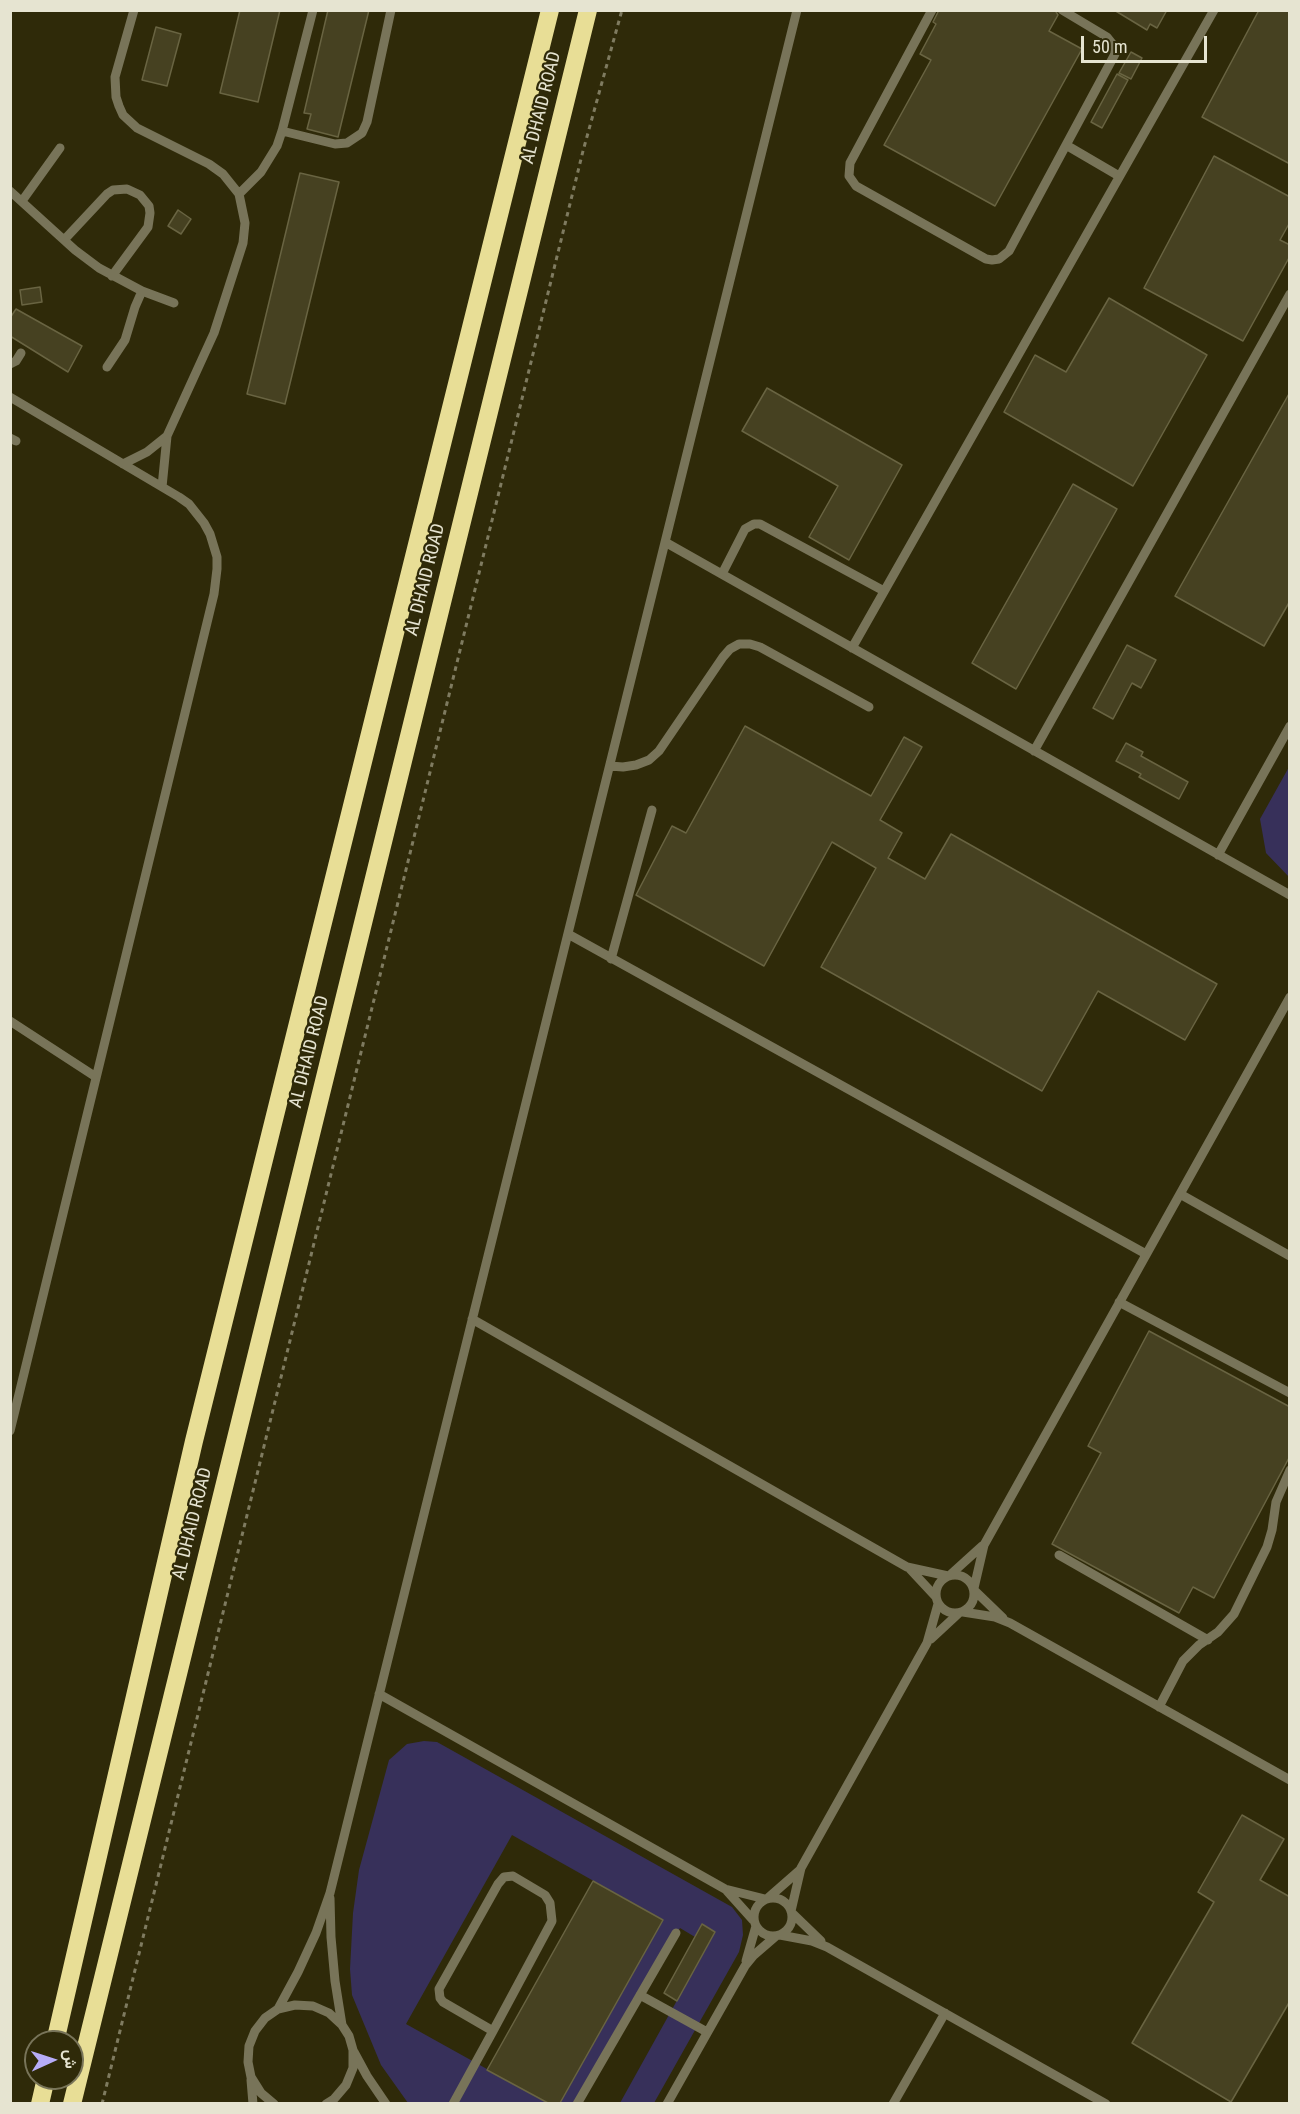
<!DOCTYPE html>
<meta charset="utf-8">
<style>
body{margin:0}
#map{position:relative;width:1300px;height:2114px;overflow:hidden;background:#2f2a09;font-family:"Roboto Condensed",Vazirmatn,sans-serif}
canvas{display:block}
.frame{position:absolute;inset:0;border:12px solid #e6e4d1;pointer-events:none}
.north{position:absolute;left:24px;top:2030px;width:60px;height:60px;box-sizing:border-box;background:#2f2a09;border:2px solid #787459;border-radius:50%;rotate:87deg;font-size:16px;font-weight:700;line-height:24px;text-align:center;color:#e6e4d1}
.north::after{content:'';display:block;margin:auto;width:21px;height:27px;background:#b6acf8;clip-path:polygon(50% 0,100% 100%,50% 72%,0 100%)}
.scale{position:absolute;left:1081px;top:36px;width:126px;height:27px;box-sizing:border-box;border:3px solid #e6e4d1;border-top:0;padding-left:8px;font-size:18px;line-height:21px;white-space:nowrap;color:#e6e4d1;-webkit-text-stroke:4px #2f2a09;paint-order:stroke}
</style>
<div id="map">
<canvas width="1300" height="2114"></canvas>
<div class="frame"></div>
<div class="north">ش</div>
<div class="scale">50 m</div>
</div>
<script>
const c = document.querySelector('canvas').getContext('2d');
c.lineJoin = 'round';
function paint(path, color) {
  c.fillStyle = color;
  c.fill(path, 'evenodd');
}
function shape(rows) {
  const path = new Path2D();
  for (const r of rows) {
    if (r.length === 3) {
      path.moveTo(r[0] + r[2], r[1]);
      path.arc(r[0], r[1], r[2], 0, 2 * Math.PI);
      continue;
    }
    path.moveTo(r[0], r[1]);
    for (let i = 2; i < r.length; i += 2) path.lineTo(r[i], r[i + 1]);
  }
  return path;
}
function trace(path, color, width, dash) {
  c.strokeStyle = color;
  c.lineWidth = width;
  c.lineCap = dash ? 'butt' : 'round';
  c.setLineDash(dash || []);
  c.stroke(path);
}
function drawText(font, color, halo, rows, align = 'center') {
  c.font = font + ' "Roboto Condensed",sans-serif';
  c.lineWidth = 4.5;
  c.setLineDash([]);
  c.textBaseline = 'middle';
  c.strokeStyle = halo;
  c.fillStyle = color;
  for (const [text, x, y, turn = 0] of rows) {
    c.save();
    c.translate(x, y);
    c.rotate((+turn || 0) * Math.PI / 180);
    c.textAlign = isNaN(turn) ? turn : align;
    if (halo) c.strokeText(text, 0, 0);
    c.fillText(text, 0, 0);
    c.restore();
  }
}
const green = shape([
 [1289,767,1289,877,1266,853,1260,819],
 [424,1741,437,1742,732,1907,742,1920,743,1935,739,1952,654,2103,620,2103,715,1932,702,1924,695,1937,680,1928,582,2103,560,2103,663,1920,512,1835,406,2024,548,2103,408,2103,381,2065,352,1995,350,1969,353,1913,359,1870,389,1760,407,1744]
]);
const building = shape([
 [240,10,280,10,258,102,220,93,240,10],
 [328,10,369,10,338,137,307,129,311,114,304,113,328,10],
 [939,10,1055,10,1058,15,1049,31,1082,49,995,206,884,145,931,60,920,54,936,24,933,22,939,10],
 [1114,10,1167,10,1157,28,1150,24,1147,30,1114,10],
 [1259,10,1290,10,1290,164,1202,117,1259,10],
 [156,27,181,34,167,86,142,80,156,27],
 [1131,52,1142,58,1131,79,1119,73,1131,52],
 [1117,74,1128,80,1102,128,1091,122,1117,74],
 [1214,156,1290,197,1290,222,1280,240,1290,245,1290,256,1243,341,1144,288,1214,156],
 [300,173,339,182,285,404,247,394,300,173],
 [178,210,191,219,181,234,168,226,178,210],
 [40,287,42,302,22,305,20,290,40,287],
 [1109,298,1207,355,1133,486,1004,412,1035,355,1066,372,1109,298],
 [16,309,82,346,68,372,10,336,10,318,16,309],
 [767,388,902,465,849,560,809,537,838,486,742,431,767,388],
 [1290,392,1290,601,1264,646,1175,596,1290,392],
 [1073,484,1117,509,1016,689,972,663,1073,484],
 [1127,645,1156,660,1141,688,1132,683,1113,719,1093,708,1127,645],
 [745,726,871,796,904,737,922,747,880,820,902,833,888,858,925,879,951,834,1217,984,1185,1040,1098,991,1042,1091,821,967,876,868,832,842,764,966,636,895,672,826,686,833,745,726],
 [1126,743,1143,752,1141,756,1188,782,1179,799,1139,777,1141,774,1116,761,1126,743],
 [1149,1331,1290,1407,1290,1456,1214,1598,1193,1587,1179,1613,1052,1544,1101,1453,1088,1446,1149,1331],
 [1242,1815,1284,1839,1260,1880,1290,1897,1290,2001,1231,2102,1132,2043,1214,1902,1198,1892,1242,1815],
 [593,1881,663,1920,560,2103,548,2103,487,2070,593,1881],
 [702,1924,715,1932,677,2001,664,1993,702,1924]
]);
const path = shape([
 [102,2104,583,151,622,10]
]);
const lane = shape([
 [134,10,115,77,116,97,119,106,123,115,137,128,209,164,223,174,239,194,245,223,243,243,214,333,167,436,162,487],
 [932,10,850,163,849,176,856,186,986,259,992,260,999,259,1009,251,1115,54,1115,47,1107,37,1062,10],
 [282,131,335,144,347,143,362,133,367,122,391,10],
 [1066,145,1119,176],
 [10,191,75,250,99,268,142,291,174,303],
 [239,194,261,172,277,146,282,131,313,10],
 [22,201,60,148],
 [64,240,107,194,113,190,127,189,140,195,149,206,150,213,148,227,112,276],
 [10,364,16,361,21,353],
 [107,367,125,340,135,307,142,291],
 [10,397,179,497,189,504,204,523,210,534,217,557,217,569,214,594,10,1431],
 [10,438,16,441],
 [123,464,147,452,167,436],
 [665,542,1290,895],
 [722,574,745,529,754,524,760,524,884,591],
 [852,648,1214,10],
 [1034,751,1290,294],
 [610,766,623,767,636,765,649,760,659,751,723,657,730,649,739,644,750,644,760,647,869,707],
 [1218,855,1290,726],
 [568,934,1146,1254],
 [611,959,652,810],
 [10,1021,96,1077],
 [1180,1194,1290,1256],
 [1119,1302,1290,1393],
 [472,1319,907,1567,948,1576],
 [1059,1555,1208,1640],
 [909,1568,936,1597],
 [955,1594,19],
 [950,1575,982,1546],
 [974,1588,984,1545,1290,997],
 [974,1590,1003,1618],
 [963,1612,995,1617,1010,1623,1290,1780],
 [931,1639,959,1613],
 [379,1694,725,1889,765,1899],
 [1159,1707,1183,1661,1199,1645,1218,1632,1234,1614,1267,1547,1272,1530,1276,1502,1290,1470],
 [727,1891,753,1920],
 [773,1917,19],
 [330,1898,331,1937,335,1981,342,2025],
 [768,1898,800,1870],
 [791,1911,801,1868,927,1643,938,1604],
 [792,1913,821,1941],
 [780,1935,812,1941,827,1947,1106,2104],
 [746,1961,756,1926],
 [640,1995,707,2032],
 [278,2009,298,1972,316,1933,330,1893,797,10],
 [354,2052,367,2076,386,2104],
 [251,2080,253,2104],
 [274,2104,261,2093,251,2077,248,2062,249,2046,255,2031,265,2018,278,2009,295,2005,313,2006,329,2013,342,2025,349,2036,353,2050,353,2068,346,2085,334,2099,326,2104],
 [453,2104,493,2031,552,1921,550,1903,545,1895,513,1876,504,1877,498,1884,439,1989,440,1998,443,2002,493,2031],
 [577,2104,676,1933],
 [667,2104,745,1966,754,1955,776,1936],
 [893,2104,945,2013]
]);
const highway = shape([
 [55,2042,194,1441,550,10],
 [40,2104,46,2078],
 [72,2104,588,10]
]);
const streetNames = [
 ["AL DHAID ROAD",542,108,-76],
 ["AL DHAID ROAD",426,580,-76],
 ["AL DHAID ROAD",310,1052,-76],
 ["AL DHAID ROAD",193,1524,-76]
];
paint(green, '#37305a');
paint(building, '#464121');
trace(building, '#696442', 1.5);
trace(path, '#7f7b60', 3, [4.5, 4.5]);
trace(lane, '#787459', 9);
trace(highway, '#e8de96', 18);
drawText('18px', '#e6e4d1', '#2f2a09', streetNames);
</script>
